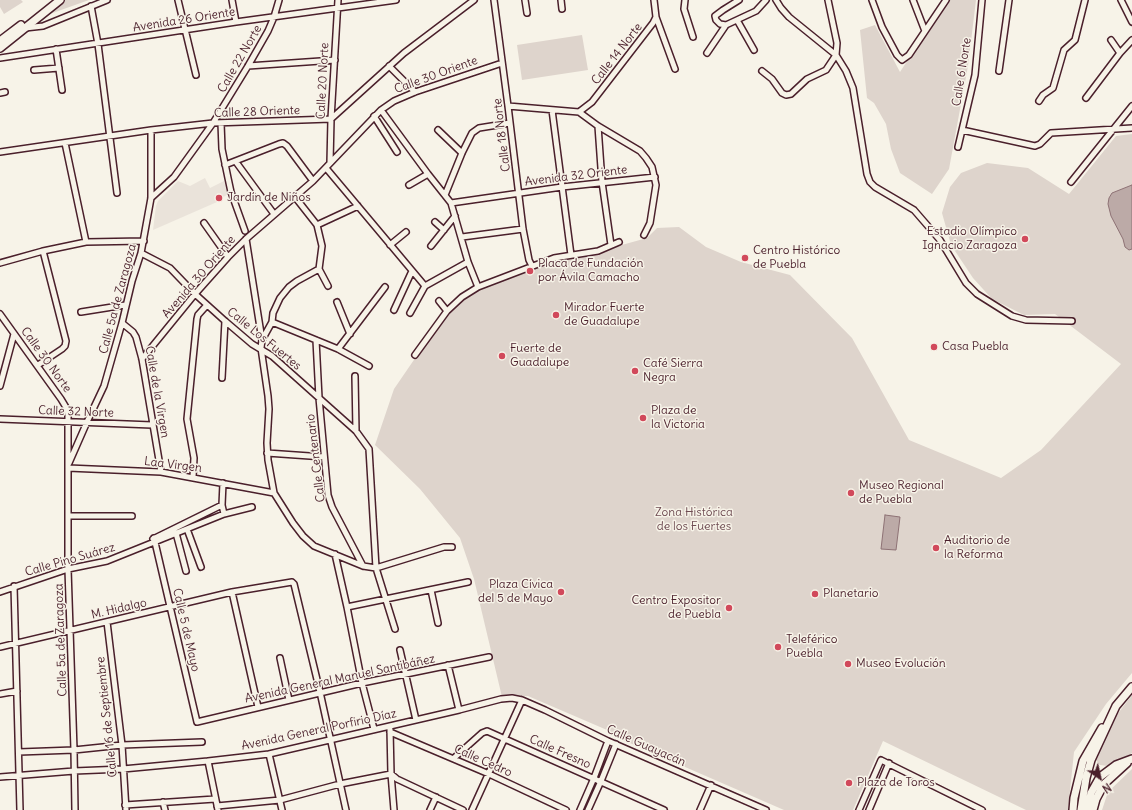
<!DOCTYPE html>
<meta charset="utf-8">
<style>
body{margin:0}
#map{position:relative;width:1132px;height:810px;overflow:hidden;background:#f7f3e8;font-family:Delius,sans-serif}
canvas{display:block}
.north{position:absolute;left:1080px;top:758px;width:40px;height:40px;-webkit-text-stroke:3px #f7f3e8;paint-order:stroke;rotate:146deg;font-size:11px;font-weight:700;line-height:16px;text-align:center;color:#4a1f2b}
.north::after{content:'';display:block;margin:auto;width:14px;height:18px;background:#4a1f2b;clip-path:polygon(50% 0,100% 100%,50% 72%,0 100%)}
</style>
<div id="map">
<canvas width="1132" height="810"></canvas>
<div class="north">N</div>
</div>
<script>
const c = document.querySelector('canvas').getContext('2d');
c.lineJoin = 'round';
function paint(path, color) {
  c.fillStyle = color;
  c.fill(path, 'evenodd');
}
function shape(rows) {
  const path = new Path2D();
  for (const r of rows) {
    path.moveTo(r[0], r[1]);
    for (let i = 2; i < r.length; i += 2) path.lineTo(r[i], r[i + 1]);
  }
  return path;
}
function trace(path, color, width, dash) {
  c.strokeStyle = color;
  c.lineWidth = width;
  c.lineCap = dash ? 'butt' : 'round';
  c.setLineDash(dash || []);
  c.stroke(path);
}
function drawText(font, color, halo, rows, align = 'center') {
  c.font = font + ' Delius,sans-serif';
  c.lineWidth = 3;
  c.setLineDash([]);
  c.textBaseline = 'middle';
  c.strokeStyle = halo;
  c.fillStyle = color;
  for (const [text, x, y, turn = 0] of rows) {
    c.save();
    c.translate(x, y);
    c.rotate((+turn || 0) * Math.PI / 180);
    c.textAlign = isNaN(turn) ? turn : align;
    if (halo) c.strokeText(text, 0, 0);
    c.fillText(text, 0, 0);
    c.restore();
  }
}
const built = shape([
 [205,178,210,188,224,181,229,193,217,202,153,230,156,206,158,201,178,181,190,186]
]);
const green = shape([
 [0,0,21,0,23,2,4,14,0,7],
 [65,0,89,0,47,15,49,12],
 [947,0,976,0,968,66,949,169,932,194,900,173,891,149,886,124,874,103,867,98,860,30,875,25,900,72],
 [582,35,588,70,522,80,517,45],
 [1132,134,1132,673,1106,704,1074,752,1068,810,1026,810,883,741,853,810,784,810,623,740,621,736,528,696,502,697,474,579,460,538,420,489,375,445,394,389,446,313,467,296,495,282,525,270,564,261,647,238,657,228,679,227,706,247,741,262,790,275,852,338,909,440,1001,478,1041,450,1121,364,1055,314,1024,315,992,299,973,278,951,245,942,213,950,187,961,173,987,163,1028,168,1069,194,1116,136],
 [1132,695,1132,753,1108,766,1100,765,1096,760,1096,756,1105,734,1116,716],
 [1132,769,1132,810,1102,810,1108,792]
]);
const water = shape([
 [1132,185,1132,249,1129,250,1125,247,1123,239,1111,216,1108,204,1109,198,1112,193,1132,185],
 [885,515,900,517,896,550,881,549,885,515]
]);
const minor = shape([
 [178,0,196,75],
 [232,0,236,22],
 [494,0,508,106,523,229,529,260,532,266],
 [525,0,527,13],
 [561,0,562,9],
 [685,0,684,9,693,37],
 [776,0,781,8,789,17,836,55,846,71,853,88,867,174,870,182,875,187,914,210,940,240,966,283,977,294,1012,316,1026,320,1072,321],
 [872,0,882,27,897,55,902,60,909,55,946,0],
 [913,0,925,31],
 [1121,0,1132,22],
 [91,6,98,44,117,193],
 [656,17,675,69],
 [737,20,754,50],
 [726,25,720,24,716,20,715,16,723,10,739,0],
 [25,28,43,26,107,0],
 [1111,40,1120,53],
 [56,49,62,90],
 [707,53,726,25,756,11,766,0],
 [0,58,236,22,396,0],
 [248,66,335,60],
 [389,66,415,92],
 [34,70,59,68],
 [762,71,772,79,782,93,786,95,791,94,807,79,826,70,836,55,837,43,828,0],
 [999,71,1009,0],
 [0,93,5,92],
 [1086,98,1120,53,1132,40],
 [1039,101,1043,95,1053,88,1064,50,1075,40,1085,0],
 [508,106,579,112,598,126,640,151,646,158,652,167,656,185,650,223,644,235],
 [381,110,428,174,451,203,468,262,478,287],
 [552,110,571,255],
 [579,112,592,102,653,23,656,17,654,0],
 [374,116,397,152],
 [221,123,222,149,228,178,231,192,245,231],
 [598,126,602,182,611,245],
 [438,130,462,153],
 [962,130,1035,146,1040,144,1051,133,1132,128],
 [65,143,86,242],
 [958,147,975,75,982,0],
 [0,152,151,130,213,123,331,119,404,53,474,0],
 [236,162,274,214],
 [330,163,331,119,338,0],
 [225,165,279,144,283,143,287,146,313,181],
 [326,168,425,286],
 [1071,182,1132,106],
 [409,185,428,174],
 [445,195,462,153,472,133,479,128,510,123],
 [295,197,317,225,322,246,319,269],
 [151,198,174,177,213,123,248,66,268,31,274,17,279,0],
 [451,203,562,187,655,177],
 [435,222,444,230],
 [204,223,228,257],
 [317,225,358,206],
 [462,237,523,229],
 [246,239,262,340,261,348,268,396,269,409,267,443,268,460,274,493,293,523,303,536,314,546,363,566,376,568,444,547,452,547],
 [390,245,406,232],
 [431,246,455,216],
 [141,253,170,268,195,294,225,321,252,344,272,356,356,431,369,449,376,568,395,629],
 [0,263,43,251,86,242,144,241],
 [319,269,328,286],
 [425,286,468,262],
 [439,301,447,311],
 [337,302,350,334],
 [394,310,412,271],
 [81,312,125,305],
 [410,313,425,286],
 [0,314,61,399,67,409,68,415,68,569,74,750,75,810],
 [272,322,338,349,369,366],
 [122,323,133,332,136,337,142,359,161,472],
 [262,340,272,322,273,313,280,298,289,287,297,281,319,269],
 [316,340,319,398,328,495,332,507,363,566],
 [338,349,385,287],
 [415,355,447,311,462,297,478,287,554,258,598,251,619,242],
 [142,359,195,294,228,257,246,239,313,181,381,110,394,101,415,92,502,63],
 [38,365,62,349,65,346,66,341,43,251],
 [355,376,356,431],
 [222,378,225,321],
 [0,386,14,334],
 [0,419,152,425],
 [267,453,324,457],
 [69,463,87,422,104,386,122,323,132,281,141,253,151,198,151,130],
 [68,468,161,472,274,493],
 [193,477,194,458,187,419,197,319,198,315,207,305],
 [223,483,222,505,224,514],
 [68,516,132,516],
 [187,529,201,567],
 [176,533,186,571],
 [154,538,197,722,362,683,489,657],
 [153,539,222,505],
 [335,554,347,607,362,683,374,729],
 [14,586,20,810],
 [431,590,438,623],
 [0,592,68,569,107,561,224,514,252,507],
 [232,592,258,707],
 [347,607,468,582],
 [107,622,122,745,126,810],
 [0,647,232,592,292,582,294,584,320,692,346,810],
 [400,650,416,720],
 [280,658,289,700],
 [448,665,459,710],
 [0,694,17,691],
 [390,729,391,774,394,810],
 [390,732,489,774,566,810],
 [19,752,74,750,122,745,202,742],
 [269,754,282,810],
 [454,758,482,733,487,731,664,810],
 [208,761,218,810],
 [0,777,74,771,123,769,208,761,269,754,459,710,501,699,512,698,522,700,545,710,608,741,766,810],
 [163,802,165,810],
 [125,805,215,799],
 [217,806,280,800,340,784,391,774,397,779,463,810],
 [430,810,436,797],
 [472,810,522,700],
 [580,810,594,778,608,741],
 [588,810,601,781,616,744],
 [700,810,711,785],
 [859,810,881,760,982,810],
 [869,810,889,763]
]);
const secondary = shape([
 [0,41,21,25],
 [0,48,60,0],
 [1073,810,1074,798,1083,761,1102,728],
 [1081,810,1086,778,1091,760,1116,706,1132,687],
 [1087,810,1091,793,1100,777,1116,765,1132,759],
 [1093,810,1096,799,1104,784,1127,763]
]);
const markers = [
 [219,198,4,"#d1495b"],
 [1025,239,4,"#d1495b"],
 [745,258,4,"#d1495b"],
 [530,271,4,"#d1495b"],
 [556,315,4,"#d1495b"],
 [934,347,4,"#d1495b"],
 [502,356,4,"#d1495b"],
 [635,371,4,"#d1495b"],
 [643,418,4,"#d1495b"],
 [851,493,4,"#d1495b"],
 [936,548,4,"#d1495b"],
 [561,592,4,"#d1495b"],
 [815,594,4,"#d1495b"],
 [729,608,4,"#d1495b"],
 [778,647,4,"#d1495b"],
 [848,664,4,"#d1495b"],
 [849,783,4,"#d1495b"]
];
const streetNames = [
 ["Avenida 26 Oriente",184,20,-9],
 ["Calle 14 Norte",617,54,-52],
 ["Calle 22 Norte",240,59,-60],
 ["Calle 6 Norte",962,72,-81],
 ["Calle 30 Oriente",436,75,-20],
 ["Calle 20 Norte",323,81,-87],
 ["Calle 28 Oriente",257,112,-2],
 ["Calle 18 Norte",502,135,-97],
 ["Avenida 32 Oriente",576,176,-7],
 ["Avenida 30 Oriente",199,277,-49],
 ["Calle 5a de Zaragoza",118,299,-75],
 ["Calle Los Fuertes",264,339,39],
 ["Calle 30 Norte",46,360,54],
 ["Calle de la Virgen",157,392,80],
 ["Calle 32 Norte",76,412,2],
 ["Calle Centenario",316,458,-97],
 ["Laa Virgen",173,465,7],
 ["Calle Pino Suárez",70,560,-16],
 ["M. Hidalgo",119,609,-13],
 ["Calle 5 de Mayo",186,630,77],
 ["Calle 5a de Zaragoza",61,640,-92],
 ["Avenida General Manuel Santibáñez",340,679,-12],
 ["Calle 16 de Septiembre",107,717,-96],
 ["Avenida General Porfirio Díaz",319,730,-12],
 ["Calle Guayacán",646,746,24],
 ["Calle Fresno",560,752,24],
 ["Calle Cedro",483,761,24]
];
const poiNames = [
 ["Jardín de Niños",227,198],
 ["Estadio Olímpico",1017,232,"right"],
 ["Ignacio Zaragoza",1017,246,"right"],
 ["Centro Histórico",753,251],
 ["de Puebla",753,265],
 ["Placa de Fundación",538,264],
 ["por Ávila Camacho",538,278],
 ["Mirador Fuerte",564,308],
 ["de Guadalupe",564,322],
 ["Casa Puebla",942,347],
 ["Fuerte de",510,349],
 ["Guadalupe",510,363],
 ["Café Sierra",643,364],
 ["Negra",643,378],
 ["Plaza de",651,411],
 ["la Victoria",651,425],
 ["Museo Regional",859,486],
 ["de Puebla",859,500],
 ["Auditorio de",944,541],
 ["la Reforma",944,555],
 ["Plaza Cívica",553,585,"right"],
 ["del 5 de Mayo",553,599,"right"],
 ["Planetario",823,594],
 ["Centro Expositor",721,601,"right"],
 ["de Puebla",721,615,"right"],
 ["Teleférico",786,640],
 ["Puebla",786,654],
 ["Museo Evolución",856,664],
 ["Plaza de Toros",857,783]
];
const parkNames = [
 ["Zona Histórica",694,513],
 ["de los Fuertes",694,527]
];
paint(built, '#eae3da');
paint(green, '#ded4cc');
paint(water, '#bcaaa7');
trace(water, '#8e7275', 1);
trace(minor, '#4a1f2b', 8);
trace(secondary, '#4a1f2b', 10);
trace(minor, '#f7f3e8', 5);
trace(secondary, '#f7f3e8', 7);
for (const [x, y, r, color] of markers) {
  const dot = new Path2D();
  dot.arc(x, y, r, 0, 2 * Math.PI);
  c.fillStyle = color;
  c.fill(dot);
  trace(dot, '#f7f3e8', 1.5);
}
drawText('12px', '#4a1f2b', '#f7f3e8', streetNames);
drawText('12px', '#4a1f2b', '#f7f3e8', poiNames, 'left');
drawText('12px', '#6f4c53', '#f7f3e8', parkNames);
</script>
